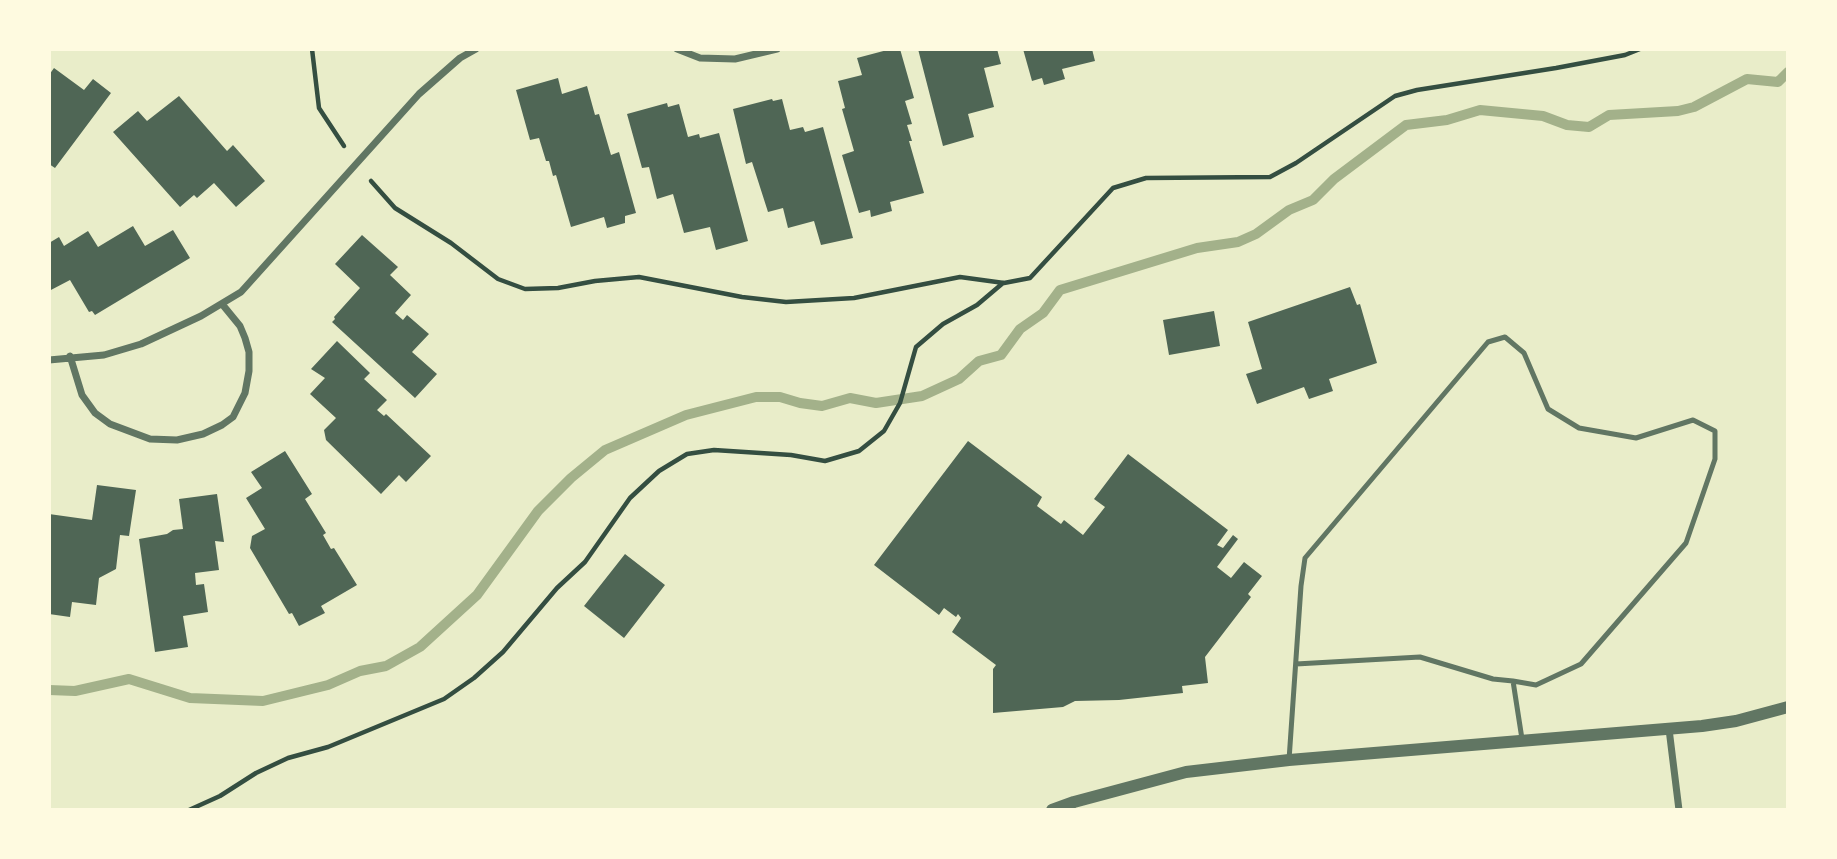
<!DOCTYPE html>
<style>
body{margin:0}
#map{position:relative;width:1837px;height:859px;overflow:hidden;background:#e9edc9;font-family:Arial,sans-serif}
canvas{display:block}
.frame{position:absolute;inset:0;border:51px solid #fefae0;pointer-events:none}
</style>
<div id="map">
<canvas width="1837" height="859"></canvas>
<div class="frame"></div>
</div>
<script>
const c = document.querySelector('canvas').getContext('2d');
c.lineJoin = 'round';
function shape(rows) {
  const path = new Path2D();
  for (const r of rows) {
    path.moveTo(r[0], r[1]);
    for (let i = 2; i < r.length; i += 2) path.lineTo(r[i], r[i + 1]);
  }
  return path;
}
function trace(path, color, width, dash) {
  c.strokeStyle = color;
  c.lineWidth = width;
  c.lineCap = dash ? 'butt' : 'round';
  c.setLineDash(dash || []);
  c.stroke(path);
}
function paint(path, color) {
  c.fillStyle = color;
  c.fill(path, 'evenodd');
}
const stream = shape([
 [49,690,75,691,129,679,190,698,263,701,328,685,360,671,386,666,420,647,477,595,538,511,571,478,605,450,686,415,756,397,780,397,800,403,822,406,850,398,876,403,922,396,959,379,979,361,1001,355,1020,329,1043,313,1060,290,1197,248,1238,242,1256,234,1289,210,1313,200,1334,179,1406,125,1447,120,1480,110,1543,116,1567,125,1589,127,1609,115,1678,111,1694,107,1747,79,1778,82,1788,72]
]);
const building = shape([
 [891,49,900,49,914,98,905,101,912,124,907,125,912,141,909,141,924,193,890,202,892,211,871,217,870,210,859,213,842,155,854,151,842,109,845,108,838,81,862,75,857,58],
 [918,49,997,49,1001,64,984,68,994,107,968,114,974,137,943,146],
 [1023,49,1092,49,1095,61,1062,69,1065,79,1044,85,1042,78,1032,81],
 [54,68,84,90,93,79,111,93,55,168,49,164,49,75],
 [558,78,562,94,587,86,595,115,599,114,611,155,619,152,636,213,625,216,625,223,607,228,604,217,571,227,556,175,553,176,549,161,546,161,539,138,530,140,516,90],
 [179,96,227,151,233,145,265,181,236,207,214,183,197,198,194,195,180,207,113,132,138,111,147,121],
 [772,99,773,101,782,99,790,130,803,127,805,132,823,127,853,238,821,245,814,221,788,228,783,208,768,212,752,162,746,164,733,109],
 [667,103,668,107,679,104,688,137,699,134,700,138,719,133,748,241,716,250,710,227,684,233,673,194,657,199,649,167,642,168,627,114],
 [133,226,145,246,173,230,190,258,95,315,92,311,89,312,70,280,49,291,49,243,59,237,64,246,88,231,98,247],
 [362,235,398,267,390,275,411,295,395,313,403,320,407,315,429,334,412,352,437,374,415,398,332,322,335,319,334,317,360,288,335,264],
 [1350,287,1357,305,1360,304,1377,363,1329,379,1333,391,1309,399,1304,387,1257,404,1246,374,1262,369,1248,322],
 [1214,311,1220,346,1169,355,1163,320],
 [337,341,370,373,364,379,387,400,377,410,384,416,386,414,431,456,406,482,399,475,381,494,326,440,324,430,336,418,310,394,325,378,311,369],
 [968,441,1042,497,1037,506,1061,524,1064,520,1083,535,1105,507,1094,499,1128,454,1228,530,1217,545,1223,548,1233,535,1238,539,1217,567,1231,578,1244,562,1262,576,1248,594,1251,597,1205,657,1208,683,1182,686,1183,693,1119,700,1075,701,1063,707,993,713,993,669,996,665,952,632,961,618,958,614,956,617,944,608,939,615,874,565],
 [285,451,312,494,305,499,326,533,323,535,331,549,334,548,357,585,321,606,325,613,299,626,292,613,289,614,250,548,252,536,265,529,246,498,262,488,251,472],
 [97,485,136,490,129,536,120,535,116,569,99,578,96,605,72,602,70,617,49,614,49,514,92,520],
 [217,494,224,542,215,541,219,570,195,573,196,585,204,584,208,612,183,616,188,647,155,652,139,539,167,534,173,530,183,529,179,499],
 [625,554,665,585,624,638,584,606]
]);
const path = shape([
 [312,49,319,108,344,146],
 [371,181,395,208,451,243,498,279,525,289,558,288,595,281,639,277,742,297,786,302,854,298,960,277,1004,283,1030,278,1113,188,1146,178,1270,177,1296,163,1395,96,1417,90,1556,68,1625,55,1640,49],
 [189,810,220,796,256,773,288,758,328,747,444,699,474,678,503,652,557,588,585,562,630,498,659,471,687,454,714,450,791,455,825,461,859,451,884,431,900,403,916,347,943,324,977,305,1003,283]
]);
const service = shape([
 [1296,664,1420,657,1493,679,1513,681],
 [1289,760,1301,586,1305,558,1488,342,1505,337,1524,353,1548,409,1579,428,1636,438,1693,420,1715,431,1715,459,1686,543,1581,664,1536,685,1513,681,1522,739]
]);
const minor = shape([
 [677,49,700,58,735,59,777,49],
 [70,356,82,395,95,413,110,424,150,439,177,440,203,434,222,425,233,417,245,393,249,371,249,352,245,338,240,326,222,304],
 [49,360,104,355,141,344,201,316,241,292,419,94,460,58,476,49],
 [1669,729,1679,810]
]);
const tertiary = shape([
 [1052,810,1074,802,1186,772,1289,760,1702,726,1736,721,1788,707]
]);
trace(stream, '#a3b18a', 10);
paint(building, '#4f6655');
trace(path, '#344e41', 4.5);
trace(service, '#617663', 5);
trace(minor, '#617663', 7);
trace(tertiary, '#617663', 12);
</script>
